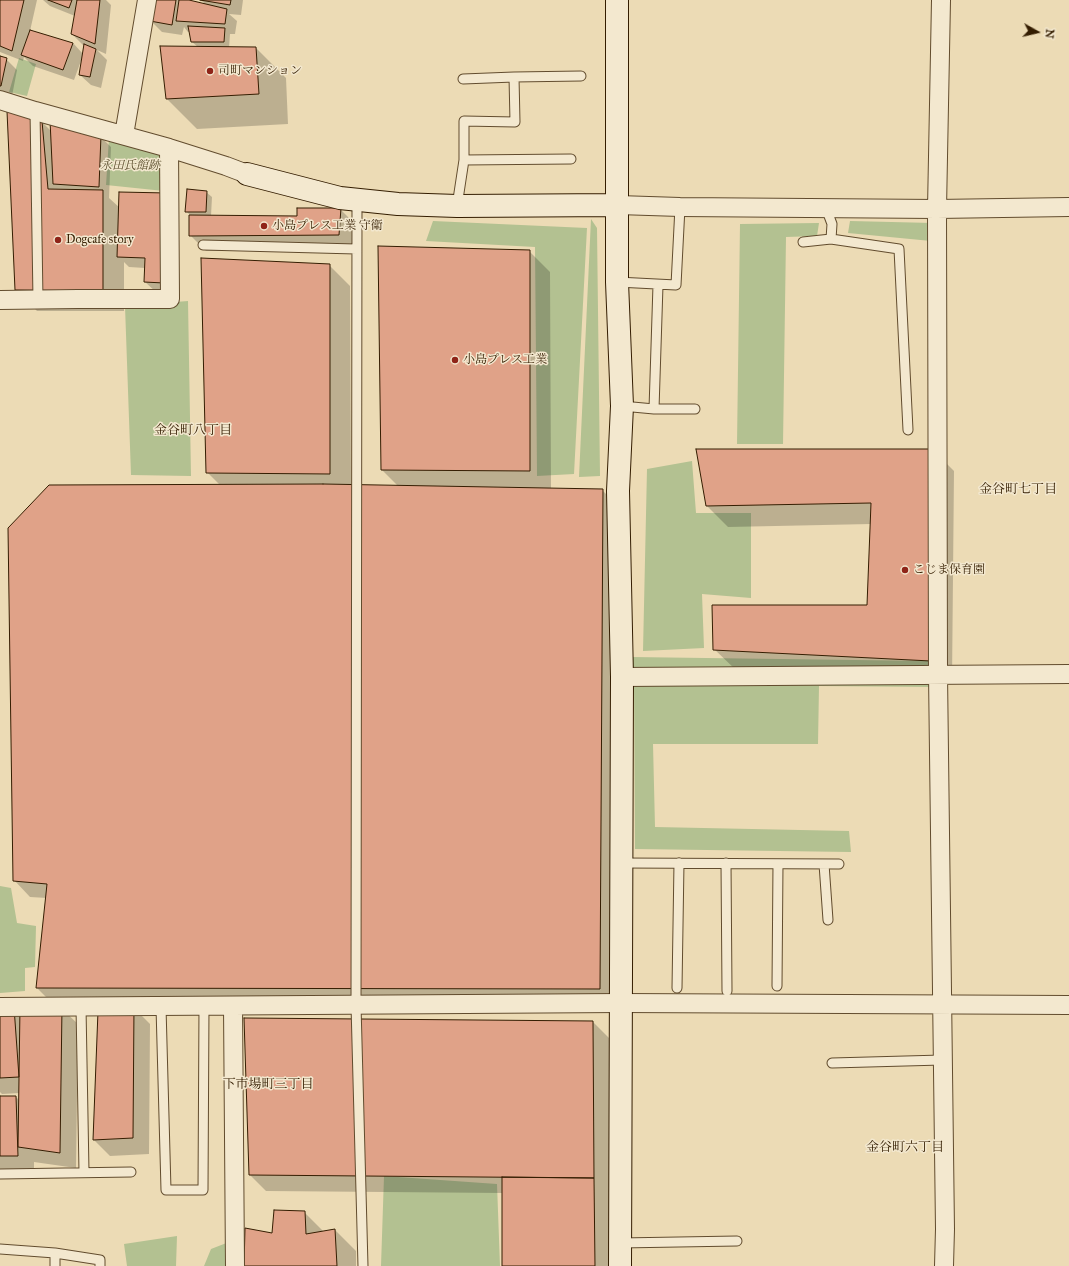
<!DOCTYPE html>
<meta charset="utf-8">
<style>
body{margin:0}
#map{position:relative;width:1069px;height:1266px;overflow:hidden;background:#ecdbb5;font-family:"IM FELL Great Primer",serif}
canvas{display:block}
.north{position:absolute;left:1017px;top:12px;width:40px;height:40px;-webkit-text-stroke:3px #f3e8cf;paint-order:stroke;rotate:98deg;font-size:11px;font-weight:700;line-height:16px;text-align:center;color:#341d01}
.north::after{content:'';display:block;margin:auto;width:14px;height:18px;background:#341d01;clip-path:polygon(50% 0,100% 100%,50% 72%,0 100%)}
</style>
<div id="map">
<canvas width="1069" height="1266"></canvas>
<div class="north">N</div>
</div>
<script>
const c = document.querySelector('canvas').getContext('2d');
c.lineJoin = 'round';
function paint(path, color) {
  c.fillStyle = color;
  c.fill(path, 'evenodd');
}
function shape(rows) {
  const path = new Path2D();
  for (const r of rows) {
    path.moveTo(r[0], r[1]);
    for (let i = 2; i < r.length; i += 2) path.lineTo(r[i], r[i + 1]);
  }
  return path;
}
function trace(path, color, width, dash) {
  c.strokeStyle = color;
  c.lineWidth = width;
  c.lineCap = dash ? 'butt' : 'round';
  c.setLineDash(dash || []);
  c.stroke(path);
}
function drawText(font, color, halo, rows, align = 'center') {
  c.font = font + ' "IM FELL Great Primer","Noto Serif JP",serif';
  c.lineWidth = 3;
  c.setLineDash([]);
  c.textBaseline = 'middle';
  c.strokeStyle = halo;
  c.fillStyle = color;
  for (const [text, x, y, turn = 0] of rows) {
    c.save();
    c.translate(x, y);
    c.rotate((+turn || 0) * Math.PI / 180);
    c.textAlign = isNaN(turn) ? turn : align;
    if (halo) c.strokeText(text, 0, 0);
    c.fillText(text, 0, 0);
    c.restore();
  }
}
const green = shape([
 [19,58,36,64,27,96,9,92],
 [109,138,164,155,164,191,106,185],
 [591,219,597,228,600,476,579,477],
 [433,221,587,228,574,474,537,476,535,247,426,241],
 [850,221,933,223,931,241,848,233],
 [819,223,817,236,786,237,783,444,737,444,740,224],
 [188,301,191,476,131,475,125,306],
 [692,461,696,513,751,513,751,598,702,594,704,648,643,651,647,469],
 [631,657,931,661,933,687,819,686,818,744,653,744,655,827,849,831,851,852,635,849,634,684],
 [0,886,11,888,17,923,36,926,35,967,25,968,25,991,0,993],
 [384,1176,497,1184,500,1266,381,1266],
 [177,1236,176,1266,127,1266,124,1244],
 [229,1242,229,1266,204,1266,211,1249]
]);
const shadow = shape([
 [0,0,37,0,30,31,73,43,83,54,84,46,72,34,75,16,50,6,43,0,106,0,111,5,106,54,97,50,107,60,101,88,91,85,80,75,82,58,74,80,33,66,24,57,23,61,0,52],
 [154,0,185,0,206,5,201,0,243,0,241,15,229,14,237,21,235,34,230,34,229,48,256,48,286,78,288,124,197,129,167,99,198,47,192,42,190,32,188,32,184,27,182,35,162,32,151,21],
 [0,57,6,59,17,70,12,96,0,92],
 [42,122,52,132,100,136,111,147,109,198,120,208,175,293,156,292,145,282,145,268,129,267,124,262,124,311,37,311,16,290],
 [206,192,212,197,211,216,298,217,340,209,356,225,355,250,206,251,190,235,190,215,186,211],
 [529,251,550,272,551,489,602,490,618,506,616,1005,53,1004,37,988,47,898,30,897,14,880,221,486,207,472,329,265,350,286,351,486,399,487,382,470],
 [933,450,954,471,952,682,736,670,714,649,868,606,871,524,728,527,707,506],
 [61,1008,78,1024,76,1168,34,1162,34,1171,0,1173,0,1097,16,1097,20,1101,20,1093,2,1094,0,1092,0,1009],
 [134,1008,150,1024,149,1154,110,1156,94,1140,99,1012],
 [593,1022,609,1038,610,1195,616,1266,503,1266,503,1193,266,1191,250,1175],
 [304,1212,324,1232,335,1230,356,1251,356,1266,245,1266,273,1234]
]);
const building = shape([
 [0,0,24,0,12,51,0,46,0,0],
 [48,0,72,0,69,8,48,0],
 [77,0,100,0,95,44,71,34,77,0],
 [153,0,176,0,172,25,150,21,153,0],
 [179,0,189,0,227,9,225,24,176,21,179,0],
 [200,0,231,0,230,5,200,0],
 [188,26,225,28,224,42,191,42,188,26],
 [30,30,73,43,63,70,21,55,30,30],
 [84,44,96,49,90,77,79,75,84,44],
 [160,46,256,47,259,94,166,99,160,46],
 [0,56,7,58,1,86,0,86,0,56],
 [7,111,42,121,48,189,103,190,103,291,15,290,7,111],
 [50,120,101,135,99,187,53,184,50,120],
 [187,189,207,191,206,212,185,212,187,189],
 [119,192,167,193,164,283,144,282,145,258,117,257,119,192],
 [297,208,341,208,339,235,189,236,189,215,297,216,297,208],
 [378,246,530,250,530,471,381,470,378,246],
 [201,258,330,264,330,474,206,473,201,258],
 [696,449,933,449,931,661,713,650,712,605,867,605,871,503,706,506,696,449],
 [323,484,603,489,600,989,36,988,47,884,13,881,8,528,49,485,323,484],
 [14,1007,19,1077,0,1078,0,1008,14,1007],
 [20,1007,62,1007,60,1153,18,1147,20,1007],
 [134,1007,133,1138,93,1140,98,1011,134,1007],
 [244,1018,593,1021,594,1178,249,1175,244,1018],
 [0,1096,16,1096,18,1156,0,1156,0,1096],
 [502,1177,594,1178,595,1266,502,1266,502,1177],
 [274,1210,305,1211,306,1234,335,1229,337,1266,244,1266,245,1228,272,1233,274,1210]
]);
const lane = shape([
 [514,77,581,76],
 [463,79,514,77,515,122,464,121,464,160],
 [35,111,38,300],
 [357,200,356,1005,363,1266],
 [457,206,464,160,571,159],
 [831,239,899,249,908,430],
 [803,242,831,239,832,224,826,208],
 [203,245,356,249],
 [617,282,676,285,680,207],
 [622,406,654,409,658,285],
 [654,409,695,409],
 [621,863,839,864],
 [726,863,727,991],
 [824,864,828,920],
 [777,986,778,864],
 [677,988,679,863],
 [81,1007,84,1172],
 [161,1007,166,1190,203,1190,204,1006],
 [832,1063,942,1060],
 [0,1174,131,1172],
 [620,1243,737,1241],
 [0,1249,55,1253,55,1266],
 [55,1253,100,1260,100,1266]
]);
const street = shape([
 [941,0,937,209,938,674,945,1229,944,1266],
 [0,100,35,111,169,148,226,166,247,174],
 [124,135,147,0],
 [618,205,680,207,937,209,1069,207],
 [0,300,78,299,170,299,169,148],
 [622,677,1069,674],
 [233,1006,235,1266],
 [0,1007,621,1003,1069,1005]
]);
const secondary = shape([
 [617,0,617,282,622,406,618,491,622,677,620,1266],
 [247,174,340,198,398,204,457,206,618,205]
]);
const markers = [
 [210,71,4,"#8f2418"],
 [264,226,4,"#8f2418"],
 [58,240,4,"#8f2418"],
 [455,360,4,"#8f2418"],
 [905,570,4,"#8f2418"]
];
const poiNames = [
 ["司町マンション",218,71],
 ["小島プレス工業 守衛",272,226],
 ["Dogcafe story",66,240],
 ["小島プレス工業",463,360],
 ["こじま保育園",913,570]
];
const parkNames = [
 ["永田氏館跡",130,166]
];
const neighbourhoodNames = [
 ["金谷町八丁目",193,431],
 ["金谷町七丁目",1018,490],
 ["下市場町三丁目",268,1085],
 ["金谷町六丁目",905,1148]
];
paint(green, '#b3c191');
paint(shadow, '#0003');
paint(building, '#e0a288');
trace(building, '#341d01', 1);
trace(lane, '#624c2e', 11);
trace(street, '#624c2e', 20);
trace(secondary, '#341d01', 24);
trace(lane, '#f3e8cf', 9);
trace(street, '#f3e8cf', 18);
trace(secondary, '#f3e8cf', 22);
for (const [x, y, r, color] of markers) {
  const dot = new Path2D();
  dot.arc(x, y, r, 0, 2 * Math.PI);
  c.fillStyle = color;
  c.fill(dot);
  trace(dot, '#f3e8cf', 1.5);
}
drawText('12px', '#341d01', '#f3e8cf', poiNames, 'left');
drawText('italic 12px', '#5a4e2c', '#f3e8cf', parkNames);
drawText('13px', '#341d01', '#f3e8cf', neighbourhoodNames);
</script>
